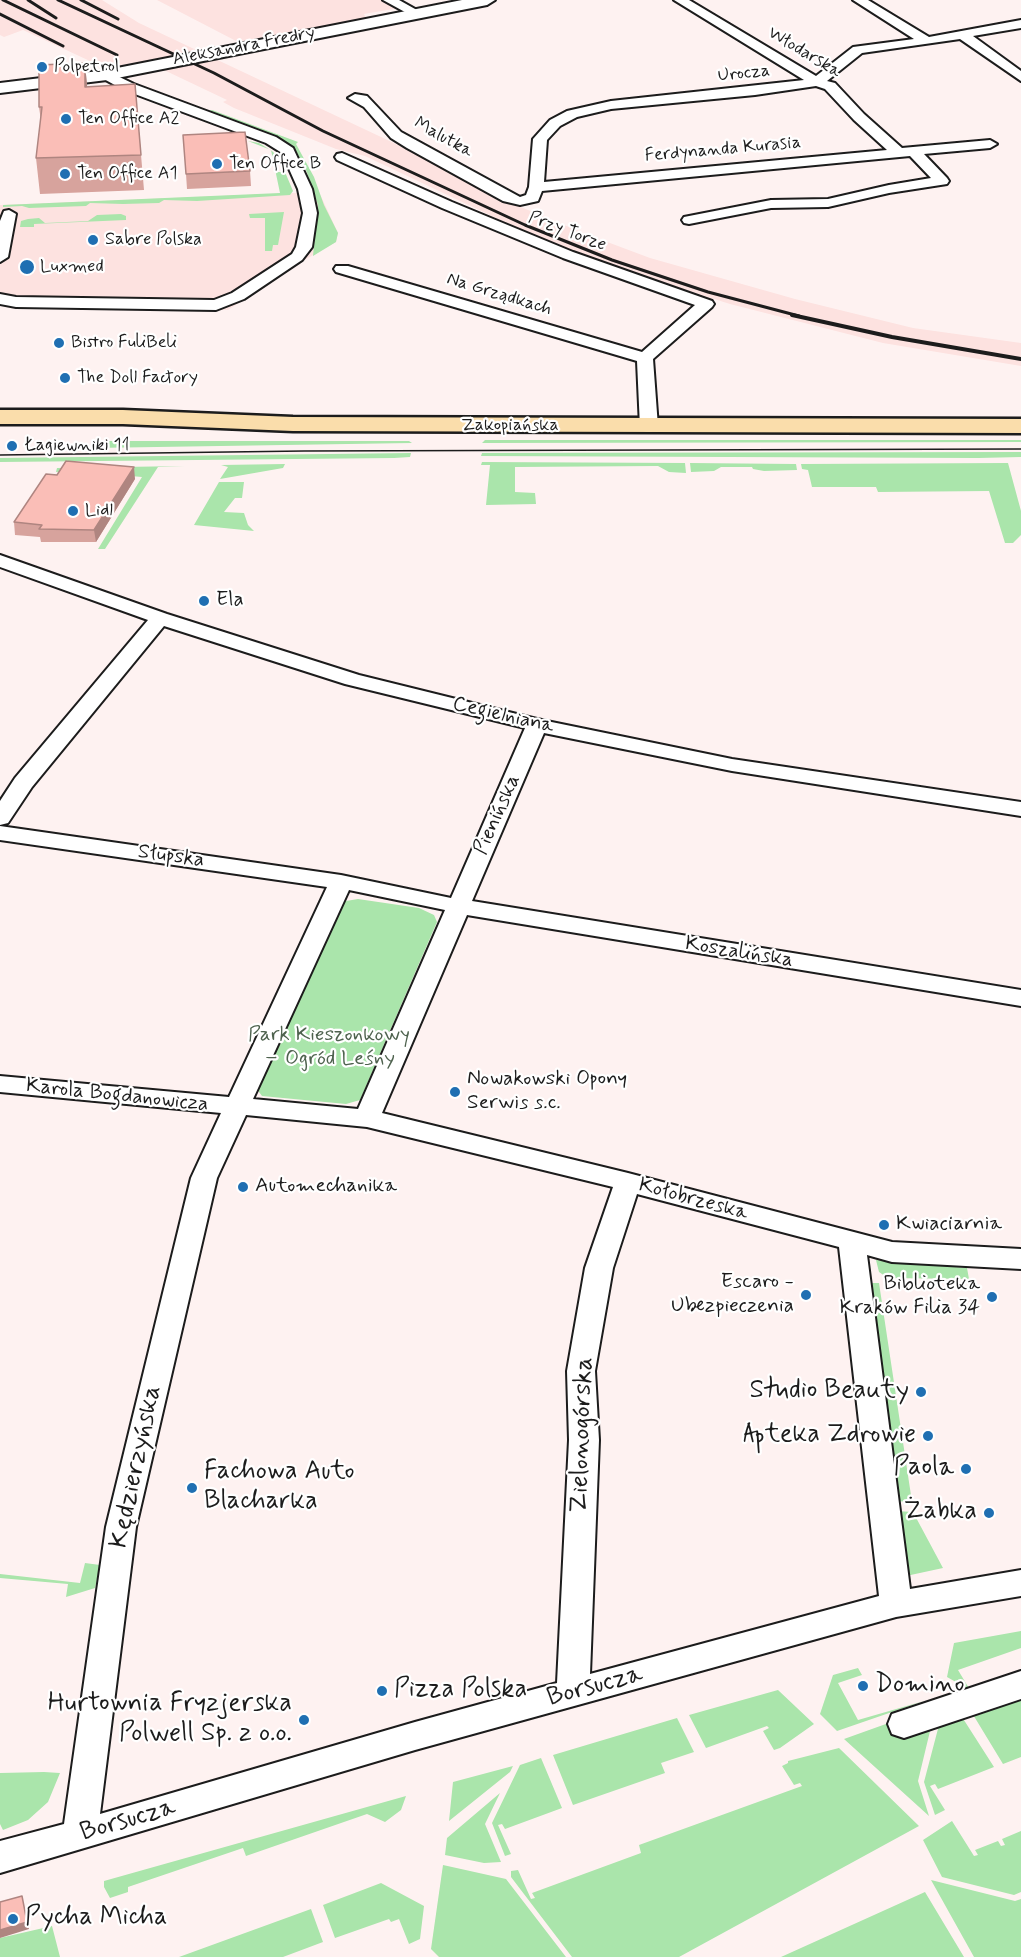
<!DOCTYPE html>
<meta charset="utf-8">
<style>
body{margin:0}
canvas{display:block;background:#fef2f1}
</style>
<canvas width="1021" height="1957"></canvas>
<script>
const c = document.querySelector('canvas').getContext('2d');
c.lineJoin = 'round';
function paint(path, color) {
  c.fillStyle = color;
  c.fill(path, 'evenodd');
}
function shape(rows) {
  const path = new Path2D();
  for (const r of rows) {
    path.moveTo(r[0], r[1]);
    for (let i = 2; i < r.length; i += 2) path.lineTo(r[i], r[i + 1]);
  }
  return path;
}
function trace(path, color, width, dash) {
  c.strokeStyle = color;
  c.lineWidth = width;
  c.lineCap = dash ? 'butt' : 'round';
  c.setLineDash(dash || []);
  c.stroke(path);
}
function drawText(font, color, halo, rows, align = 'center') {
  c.font = font + ' Mynerve,sans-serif';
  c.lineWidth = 4.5;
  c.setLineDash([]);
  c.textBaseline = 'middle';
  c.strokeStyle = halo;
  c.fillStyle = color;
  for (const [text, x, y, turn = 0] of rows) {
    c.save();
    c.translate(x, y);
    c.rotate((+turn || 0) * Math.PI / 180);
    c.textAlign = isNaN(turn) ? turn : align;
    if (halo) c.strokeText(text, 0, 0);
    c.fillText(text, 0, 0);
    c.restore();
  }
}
const built = shape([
 [0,0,102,0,139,23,432,161,499,198,586,234,650,258,795,299,913,328,1021,343,1021,366,883,343,730,304,638,275,532,235,365,156,336,149,234,108,223,102,227,100,145,61,105,68,23,30,4,37,0,35],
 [157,0,383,0,399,8,364,14,366,18,238,42],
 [319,192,338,233,336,242,301,262,228,310,0,305,0,205]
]);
const green = shape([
 [212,110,298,142,296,144,314,177,324,205,338,233,336,242,313,256,318,205,306,170,295,149,280,138,209,111],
 [248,141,259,143,272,151,274,153,278,161,276,161,277,172,285,172,293,191,290,195,197,201,164,200,159,203,123,204,90,203,86,206,29,208,22,206,3,207,3,205,280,193,271,150],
 [284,212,278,245,273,245,272,251,265,251,265,218,250,218,249,214],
 [121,214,126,216,126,220,34,224,34,227,20,227,21,221,28,219,39,218,45,223,88,221,97,215],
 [485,440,1021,440,1021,442,482,443],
 [95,441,409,441,412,443,93,448],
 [1021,452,1021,457,978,458,481,456,482,453],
 [411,453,410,457,394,458,0,462,0,458],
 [482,462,685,463,686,473,669,472,658,466,515,467,515,492,535,493,536,504,486,505,490,465,481,465],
 [690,463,796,464,797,470,764,471,753,469,752,467,721,467,714,471,691,472],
 [1008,463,1021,511,1021,535,1013,543,1005,543,989,491,878,492,876,487,812,487,808,470,802,469,801,464],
 [285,464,283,468,220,479,228,467,221,465],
 [185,466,158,467,105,549,98,549,142,477,96,473,96,470,56,472,57,468],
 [219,482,244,482,242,498,235,498,224,512,244,513,248,525,254,531,194,525],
 [358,899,419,908,434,915,437,922,360,1100,346,1104,262,1096,256,1088,339,909,346,901],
 [876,1260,967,1268,969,1279,888,1278,879,1272],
 [866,1283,879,1283,912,1502,895,1501],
 [896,1511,913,1512,943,1568,906,1576],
 [85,1563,100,1565,95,1588,66,1597,68,1584,0,1578,0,1574,80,1583],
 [1021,1631,1021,1648,958,1670,970,1690,947,1677,954,1643],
 [858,1668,862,1675,838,1683,858,1720,924,1701,837,1731,820,1714,833,1675],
 [778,1690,814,1724,780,1748,774,1750,763,1731,769,1728,767,1726,706,1748,689,1715],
 [1021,1696,1021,1757,1003,1764,972,1713],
 [962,1717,994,1767,938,1789,935,1784,930,1786,945,1810,935,1815,924,1782,939,1725],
 [677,1718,694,1752,661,1763,665,1773,573,1805,553,1755],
 [897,1720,931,1727,918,1781,929,1816,844,1739],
 [839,1748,919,1826,679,1957,572,1957,511,1877,511,1871,518,1870,531,1899,535,1898,532,1893,641,1853,639,1845,802,1786,800,1783,794,1785,782,1766,788,1763,788,1761],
 [541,1758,562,1808,505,1829,502,1824,498,1825,511,1854,505,1856,492,1823,520,1765],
 [513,1766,510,1772,449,1821,453,1782],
 [44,1772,60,1773,48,1802,28,1820,3,1830,0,1824,0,1773],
 [500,1793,485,1824,501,1862,484,1863,445,1855,447,1838],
 [406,1796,401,1810,385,1822,367,1814,246,1856,243,1848,128,1887,128,1892,110,1898,104,1887,104,1881],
 [952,1821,974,1856,978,1855,975,1850,998,1841,1001,1846,1005,1845,1002,1839,1021,1831,1021,1892,1014,1895,942,1877,923,1840],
 [443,1865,506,1879,566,1957,439,1957,431,1949],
 [931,1880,1015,1901,1021,1899,1021,1957,974,1957],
 [381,1883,424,1906,420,1939,409,1944,399,1919,391,1922,389,1919,335,1938,323,1905],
 [925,1892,964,1957,781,1957],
 [311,1909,323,1942,283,1957,179,1957],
 [52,1926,60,1957,0,1957,0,1938]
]);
const minor = shape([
 [383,0,399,0,424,14,422,17,414,17,383,0],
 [674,0,689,0,816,76,853,47,914,39,853,0,868,0,929,37,1021,20,1021,28,973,36,1021,71,1021,81,960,39,862,53,827,81,835,83,864,114,902,148,990,140,997,144,990,148,924,154,947,178,949,181,947,184,889,193,828,207,771,208,689,224,684,223,682,220,684,217,771,200,828,199,889,185,931,178,910,156,542,191,538,201,520,205,503,201,407,148,391,138,364,107,348,98,355,94,367,96,401,132,520,197,526,195,529,187,533,139,550,120,567,111,611,101,804,80,674,0],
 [816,86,825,89,854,120,887,150,544,182,547,140,560,126,577,117,611,109,755,95,816,86],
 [107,71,134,84,276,137,293,148,312,189,317,213,312,247,302,260,244,299,216,310,16,307,0,304,0,294,16,297,214,300,232,293,292,254,296,247,303,213,298,189,282,153,266,143,124,90,102,78,100,75,107,71],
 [342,153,452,202,573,252,712,301,714,304,712,307,653,359,658,427,655,431,649,432,643,431,640,427,637,361,336,272,334,269,336,266,348,266,642,352,695,305,563,258,442,208,337,160,335,157,337,154,342,153],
 [9,210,16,214,8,257,0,262,0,221,4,211,9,210],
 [0,555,167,614,359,675,537,719,732,759,1021,802,1021,816,732,771,544,733,472,901,1021,990,1021,1006,467,915,382,1113,628,1173,892,1242,1021,1249,1021,1269,892,1262,867,1255,910,1589,1021,1570,1021,1596,896,1617,415,1750,0,1873,0,1841,64,1824,106,1527,191,1178,221,1113,0,1092,0,1076,229,1097,327,887,0,840,0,826,341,875,451,898,525,728,345,684,164,626,32,787,8,823,0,825,0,801,15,778,148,620,0,567,0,555],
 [349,890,445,910,358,1109,253,1099,349,890],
 [246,1115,367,1127,613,1187,585,1268,567,1371,569,1440,557,1683,415,1722,100,1814,136,1527,217,1178,246,1115],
 [637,1194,839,1247,879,1596,590,1674,599,1440,595,1371,613,1268,637,1194],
 [1021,1671,1021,1699,904,1738,892,1734,888,1724,892,1714,1021,1671]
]);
const tertiary = shape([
 [462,0,495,0,487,5,107,80,0,93,0,83,107,70,462,0]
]);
const primary = shape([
 [0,410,123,410,293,417,1021,419,1021,433,293,431,123,424,0,424,0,410]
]);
const tram = shape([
 [0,455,304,451,1021,449]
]);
const railFar1 = shape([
 [3,0,117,55],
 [28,0,56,18],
 [58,0,214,73,323,131,525,225,612,260,708,292,799,316],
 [81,0,118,19],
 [0,14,63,46]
]);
const rail = shape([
 [792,315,892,337,1021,359]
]);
const wall = shape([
 [85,63,87,87,135,84,144,190,40,194,36,158,41,121,39,107],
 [250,171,251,186,187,189,186,174],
 [135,479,96,542,41,542,40,537,15,535,14,522]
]);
const shadedWall = shape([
 [85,63,88,96,85,87],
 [134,467,135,479,96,542,94,530],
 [23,1903,29,1929,0,1938,0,1930]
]);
const building = shape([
 [85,63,85,87,135,84,141,155,36,158,42,107,39,107,39,65,85,63],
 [245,132,250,171,186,174,183,135,245,132],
 [66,461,134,467,94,530,39,529,42,525,14,522,46,474,57,475,66,461],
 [22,1896,27,1922,0,1930,0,1902,22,1896]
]);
const markers = [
 [42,67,6,"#1f6fb2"],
 [66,119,6,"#1f6fb2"],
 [217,164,6,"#1f6fb2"],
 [65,174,6,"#1f6fb2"],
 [93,240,6,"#1f6fb2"],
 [27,267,8,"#1f6fb2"],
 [59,343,6,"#1f6fb2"],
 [65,378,6,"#1f6fb2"],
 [12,446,6,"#1f6fb2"],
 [73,511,6,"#1f6fb2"],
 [204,601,6,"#1f6fb2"],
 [455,1092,6,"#1f6fb2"],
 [243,1187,6,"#1f6fb2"],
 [884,1225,6,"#1f6fb2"],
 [806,1295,6,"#1f6fb2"],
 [992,1297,6,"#1f6fb2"],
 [921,1392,6,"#1f6fb2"],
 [928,1436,6,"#1f6fb2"],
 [966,1469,6,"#1f6fb2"],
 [192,1488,6,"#1f6fb2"],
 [989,1513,6,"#1f6fb2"],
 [863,1686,6,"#1f6fb2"],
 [382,1691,6,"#1f6fb2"],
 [304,1720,6,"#1f6fb2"],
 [13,1919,6,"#1f6fb2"]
];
const farStreetnames = [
 ["Aleksandra Fredry",244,47,-11],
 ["Włodarska",804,53,31],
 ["Urocza",744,74,-6],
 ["Malutka",443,138,29],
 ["Ferdynanda Kurasia",723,150,-5],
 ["Przy Torze",567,232,21],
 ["Na Grządkach",499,295,17],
 ["Zakopiańska",510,426]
];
const farPoinames = [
 ["Polpetrol",54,67],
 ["Ten Office A2",78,119],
 ["Ten Office B",229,164],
 ["Ten Office A1",77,174],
 ["Sabre Polska",105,240],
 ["Luxmed",40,267],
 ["Bistro FuliBeli",71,343],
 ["The Doll Factory",77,378],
 ["Łagiewniki 11",24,446],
 ["Lidl",85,511]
];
const poiNames = [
 ["Ela",216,601],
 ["Nowakowski Opony",467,1080],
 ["Serwis s.c.",467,1104],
 ["Automechanika",255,1187],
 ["Kwiaciarnia",896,1225],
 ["Escaro -",794,1283,"right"],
 ["Ubezpieczenia",794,1307,"right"],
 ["Biblioteka",980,1285,"right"],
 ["Kraków Filia 34",980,1309,"right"]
];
const streetNames = [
 ["Cegielniana",503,716,13],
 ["Pienińska",498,815,-66],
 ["Słupska",171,857,8],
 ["Koszalińska",739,953,9],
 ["Karola Bogdanowicza",117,1096,6],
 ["Kołobrzeska",693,1200,15]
];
const parkNames = [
 ["Park Kieszonkowy",329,1036],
 ["– Ogród Leśny",329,1060]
];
const nearPoinames = [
 ["Studio Beauty",909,1392],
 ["Apteka Zdrowie",916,1436],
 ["Paola",954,1469],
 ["Fachowa Auto",204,1473,"left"],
 ["Blacharka",204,1503,"left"],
 ["Żabka",977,1513],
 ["Domino",875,1686,"left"],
 ["Pizza Polska",394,1691,"left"],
 ["Hurtownia Fryzjerska",292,1705],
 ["Polwell Sp. z o.o.",292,1735],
 ["Pycha Micha",25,1919,"left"]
];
const nearStreetnames = [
 ["Zielonogórska",583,1435,-88],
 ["Kędzierzyńska",137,1467,-78],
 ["Borsucza",595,1687,-15],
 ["Borsucza",128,1821,-16]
];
paint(built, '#fde2e0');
paint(green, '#aae5ab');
trace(minor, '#1c1c1c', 4);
trace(tertiary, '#1c1c1c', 4);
trace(primary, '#1c1c1c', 5);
paint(minor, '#fff');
paint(tertiary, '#fff');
paint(primary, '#faddab');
trace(tram, '#1c1c1c', 1.5);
trace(railFar1, '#1c1c1c', 3);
trace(rail, '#1c1c1c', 4);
paint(wall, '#d7a39d');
paint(shadedWall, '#af8580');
paint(building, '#fabeb7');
trace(building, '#af8580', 1.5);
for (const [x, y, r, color] of markers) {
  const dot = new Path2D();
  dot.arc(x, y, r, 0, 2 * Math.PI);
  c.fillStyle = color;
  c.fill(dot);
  trace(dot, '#fff', 2);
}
drawText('18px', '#1c1c1c', '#fff', farStreetnames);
drawText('18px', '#1c1c1c', '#fff', farPoinames, 'left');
drawText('21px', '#1c1c1c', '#fff', poiNames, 'left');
drawText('21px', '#1c1c1c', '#fff', streetNames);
drawText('21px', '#4e624e', '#fff', parkNames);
drawText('26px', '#1c1c1c', '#fff', nearPoinames, 'right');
drawText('26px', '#1c1c1c', '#fff', nearStreetnames);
</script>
